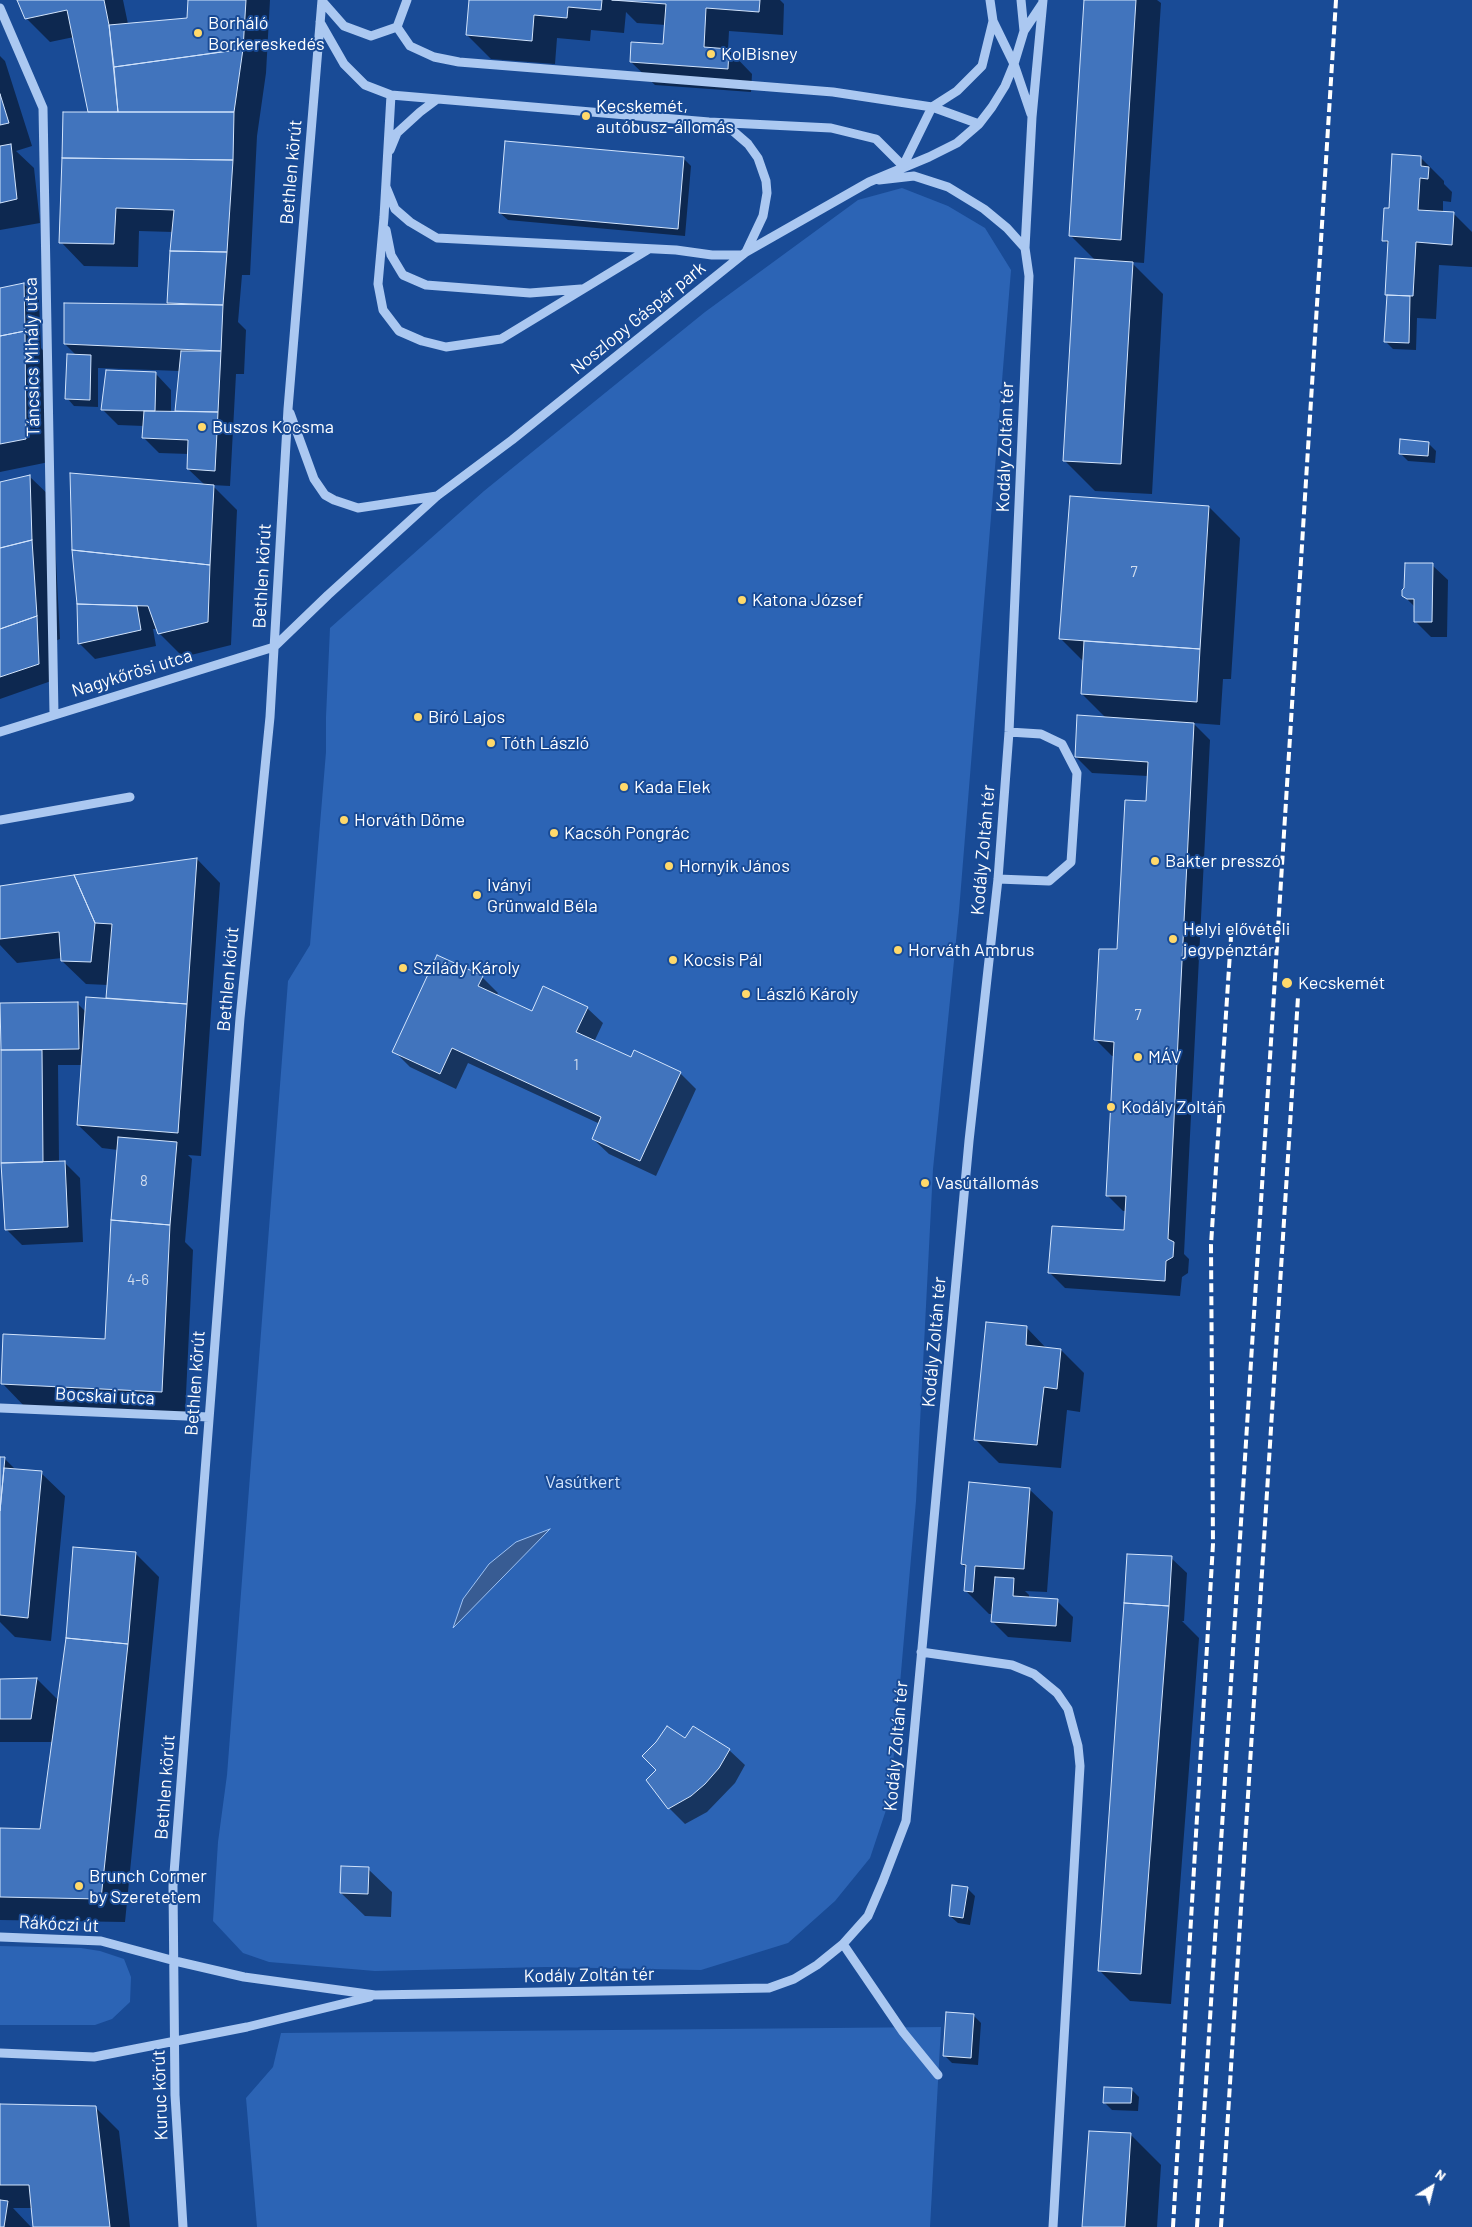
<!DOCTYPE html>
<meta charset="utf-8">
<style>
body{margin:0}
#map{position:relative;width:1472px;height:2227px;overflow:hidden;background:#194b96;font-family:Barlow,sans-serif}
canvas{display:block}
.north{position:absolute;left:1407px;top:2162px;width:50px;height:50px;-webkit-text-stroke:4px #194b96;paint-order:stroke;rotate:36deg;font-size:14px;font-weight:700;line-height:20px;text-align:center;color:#fff}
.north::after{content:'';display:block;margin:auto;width:18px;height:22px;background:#fff;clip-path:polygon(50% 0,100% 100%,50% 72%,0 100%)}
</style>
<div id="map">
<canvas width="1472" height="2227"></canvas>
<div class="north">N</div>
</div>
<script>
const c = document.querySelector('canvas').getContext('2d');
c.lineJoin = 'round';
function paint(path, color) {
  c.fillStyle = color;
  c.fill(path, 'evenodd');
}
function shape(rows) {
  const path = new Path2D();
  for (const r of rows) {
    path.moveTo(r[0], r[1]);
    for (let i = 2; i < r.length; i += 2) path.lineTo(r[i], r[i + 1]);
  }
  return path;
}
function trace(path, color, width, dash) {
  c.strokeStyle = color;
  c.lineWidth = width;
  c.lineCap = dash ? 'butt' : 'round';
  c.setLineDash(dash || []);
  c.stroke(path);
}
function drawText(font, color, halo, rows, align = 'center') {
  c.font = font + ' Barlow,sans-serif';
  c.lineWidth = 4;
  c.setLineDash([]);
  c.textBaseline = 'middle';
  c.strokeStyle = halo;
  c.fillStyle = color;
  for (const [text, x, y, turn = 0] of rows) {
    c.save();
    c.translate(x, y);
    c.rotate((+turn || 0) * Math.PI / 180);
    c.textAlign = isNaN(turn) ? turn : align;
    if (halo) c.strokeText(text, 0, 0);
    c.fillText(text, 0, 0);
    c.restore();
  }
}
const green = shape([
 [902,188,948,206,985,228,1011,270,959,911,933,1169,916,1501,890,1798,870,1858,835,1901,788,1943,701,1970,546,1967,375,1971,269,1962,243,1953,213,1921,218,1842,227,1775,288,981,310,945,326,752,326,717,330,628,484,491,705,312,858,200],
 [0,1946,81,1948,100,1951,124,1959,131,1977,130,2002,112,2019,95,2025,0,2025],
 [941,2027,930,2227,257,2227,246,2098,273,2067,281,2033]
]);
const water = shape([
 [550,1529,453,1628,463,1599,489,1564,516,1542,550,1529]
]);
const shadow = shape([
 [19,0,123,0,128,24,188,19,189,0,270,0,266,73,257,136,250,275,242,275,238,322,246,330,244,374,236,374,230,486,212,485,237,510,231,645,183,657,159,633,157,629,153,629,156,646,95,659,79,643,71,475,205,485,188,469,189,454,159,453,143,437,144,426,118,425,102,409,156,374,171,390,171,412,176,412,180,371,98,368,98,407,74,406,67,398,77,356,65,344,170,305,168,303,173,232,139,231,138,267,84,266,61,242,90,113,74,37,50,42,26,18],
 [470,0,780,0,784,4,783,35,729,31,728,49,752,74,751,92,655,85,631,62,664,45,666,25,637,23,626,12,624,33,591,30,590,41,557,38,555,64,491,59,467,35],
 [1085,0,1157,0,1161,3,1144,263,1131,262,1163,294,1152,494,1095,491,1064,460,1095,260,1071,236],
 [0,56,5,61,32,146,16,151,34,168,40,223,0,230],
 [1420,157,1444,181,1444,184,1452,192,1451,202,1443,201,1443,213,1453,213,1472,232,1472,267,1439,265,1436,319,1417,318,1416,350,1393,349,1385,341,1389,245,1384,240,1391,210],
 [683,158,691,166,685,236,508,220,500,213],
 [24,284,39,300,41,348,48,356,49,462,0,472,0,289],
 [1428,443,1436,451,1435,463,1408,461,1400,453],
 [29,476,53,499,60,639,53,642,54,680,0,699,0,483],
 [1209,507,1240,538,1231,679,1223,679,1220,725,1193,723,1210,740,1184,1254,1189,1259,1188,1273,1182,1277,1180,1296,1065,1288,1049,1272,1126,1232,1127,1211,1123,1211,1107,1195,1115,1056,1112,1056,1096,1040,1118,950,1147,802,1148,776,1092,773,1076,757,1107,719,1082,694,1084,662,1060,638],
 [1432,565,1448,580,1447,637,1431,637,1415,621,1415,607,1403,595],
 [197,859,220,883,201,1156,188,1155,192,1159,185,1242,193,1250,185,1415,26,1408,3,1384,106,1340,118,1150,102,1148,78,1125,82,1065,58,1065,59,1162,64,1162,80,1178,83,1242,22,1245,6,1229,2,1162,1,1004,77,1003,86,1012,107,1000,108,985,86,984,62,961,62,958,17,963,0,945,0,887],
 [482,977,498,993,496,996,533,1013,587,1008,603,1023,594,1042,631,1059,680,1073,696,1089,656,1176,609,1154,593,1139,600,1124,468,1063,456,1089,410,1067,394,1051],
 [1026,1327,1047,1349,1061,1350,1084,1373,1080,1412,1067,1410,1061,1468,999,1463,975,1439],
 [0,1458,5,1459,16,1470,41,1473,65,1496,51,1641,15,1637,0,1622],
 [1029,1489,1053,1512,1047,1592,1025,1591,1029,1595,1029,1598,1057,1601,1073,1617,1071,1642,1008,1637,992,1621,993,1614,989,1614,965,1590,967,1569,962,1564],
 [135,1553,159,1577,125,1922,0,1920,0,1829,41,1830,53,1742,0,1742,0,1680,37,1679,59,1701],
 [1171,1558,1187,1573,1184,1621,1182,1621,1199,1638,1171,2004,1130,2001,1099,1970],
 [685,1740,729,1750,745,1765,735,1783,707,1812,685,1824,669,1808,658,1770],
 [368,1869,392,1892,391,1917,365,1916,341,1893],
 [968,1889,975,1896,970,1925,958,1923,950,1916],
 [973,2015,981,2023,978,2065,952,2063,944,2055],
 [1131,2089,1139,2097,1138,2111,1112,2110,1104,2102],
 [0,2105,95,2107,119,2131,130,2227,35,2227,33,2208,13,2208,31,2227,0,2227],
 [1130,2134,1161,2165,1157,2227,1084,2227]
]);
const building = shape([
 [17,0,104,0,109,25,118,112,88,112,67,10,25,19,17,0],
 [188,0,246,0,243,49,114,67,109,25,187,18,188,0],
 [469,0,602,0,601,10,568,7,567,18,534,15,532,41,466,35,469,0],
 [612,0,760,0,759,12,706,8,704,47,729,49,728,69,630,62,631,42,663,44,666,4,612,0],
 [1084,0,1136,0,1121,240,1069,236,1084,0],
 [243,49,234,112,118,112,114,67,243,49],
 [0,94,9,123,0,125,0,94],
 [63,112,234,112,233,160,62,158,63,112],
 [505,141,684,157,678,229,499,213,505,141],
 [11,144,17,199,0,203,0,146,11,144],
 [1392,154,1421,156,1421,166,1429,167,1428,179,1420,178,1418,210,1454,212,1452,245,1416,242,1413,296,1385,295,1388,241,1382,241,1384,208,1389,208,1392,154],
 [62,158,233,160,227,252,170,251,174,210,116,208,114,244,59,243,62,158],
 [170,251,227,252,223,305,167,303,170,251],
 [1075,258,1133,262,1121,464,1063,461,1075,258],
 [24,283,25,331,0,336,0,288,24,283],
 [1387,295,1410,296,1409,343,1384,342,1387,295],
 [64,303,223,305,221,351,64,344,64,303],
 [25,331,26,439,0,444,0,336,25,331],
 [181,351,221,351,218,412,175,411,181,351],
 [67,354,91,355,90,400,65,399,67,354],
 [106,370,156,372,155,411,101,410,106,370],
 [144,411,218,412,215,471,187,469,188,440,142,438,144,411],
 [1400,439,1429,442,1428,456,1399,454,1400,439],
 [70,473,214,485,210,565,72,550,70,473],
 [30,475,32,540,0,548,0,482,30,475],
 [1070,496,1209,506,1200,649,1059,639,1070,496],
 [32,540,37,616,0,629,0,548,32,540],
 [72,550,210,565,208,622,158,634,148,606,77,604,72,550],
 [1405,563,1433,563,1432,622,1414,622,1414,599,1407,599,1402,596,1402,590,1404,588,1405,563],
 [77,604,137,606,141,630,78,644,77,604],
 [37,616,39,664,0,677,0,629,37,616],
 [1084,641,1200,649,1197,702,1081,694,1084,641],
 [1077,715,1194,723,1168,1239,1174,1242,1173,1257,1166,1261,1165,1281,1048,1273,1052,1226,1124,1230,1126,1196,1106,1196,1114,1042,1094,1040,1097,987,1099,949,1117,949,1125,800,1146,801,1148,762,1075,757,1077,715],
 [197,858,187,1004,106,998,112,924,95,923,74,875,197,858],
 [74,875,95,923,91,962,61,961,59,932,0,939,0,886,74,875],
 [437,955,483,976,478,986,532,1011,543,986,588,1007,576,1032,631,1057,634,1050,681,1072,640,1161,592,1139,601,1117,452,1048,440,1074,392,1052,437,955],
 [86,997,187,1004,178,1133,77,1125,86,997],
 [78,1002,79,1049,1,1050,0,1003,78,1002],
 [1,1050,42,1050,43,1162,1,1163,1,1050],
 [118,1137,177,1142,170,1225,111,1220,118,1137],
 [65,1161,68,1227,5,1230,1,1163,65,1161],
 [111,1220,170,1225,162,1392,1,1384,3,1334,105,1339,111,1220],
 [986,1322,1027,1326,1026,1345,1061,1349,1057,1389,1044,1387,1037,1445,974,1440,986,1322],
 [0,1457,5,1457,0,1511,0,1457],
 [4,1468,42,1471,28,1618,0,1615,0,1511,4,1468],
 [969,1482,1030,1488,1024,1569,975,1566,973,1592,964,1591,966,1565,961,1564,969,1482],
 [73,1547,136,1552,128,1644,66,1638,73,1547],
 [1127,1554,1172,1556,1169,1606,1124,1603,1127,1554],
 [995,1577,1014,1578,1013,1596,1058,1599,1056,1626,991,1622,995,1577],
 [1124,1603,1169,1606,1141,1974,1098,1971,1124,1603],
 [66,1638,128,1644,101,1899,0,1897,0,1828,40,1829,66,1638],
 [37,1678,31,1719,0,1719,0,1679,37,1678],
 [667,1726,685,1738,693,1726,730,1749,719,1768,705,1784,691,1796,668,1809,646,1780,656,1770,642,1756,656,1742,667,1726],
 [341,1866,369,1867,368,1894,340,1893,341,1866],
 [952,1885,968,1887,963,1918,949,1916,952,1885],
 [946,2012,974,2014,971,2058,943,2056,946,2012],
 [1104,2087,1132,2088,1131,2103,1103,2103,1104,2087],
 [0,2104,96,2106,110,2227,33,2227,29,2185,0,2185,0,2104],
 [1089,2131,1131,2133,1125,2227,1082,2227,1089,2131],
 [0,2200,8,2201,4,2227,0,2227,0,2200]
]);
const minor = shape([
 [322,1,344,26,371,36,397,27],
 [0,8,43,108,54,714],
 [993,21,1014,64,1031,114],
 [320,22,344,64,365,85,391,95,709,122,831,128,876,139,903,166],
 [397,27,410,46,434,57,459,62,833,92,932,107,979,124],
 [397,27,407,0],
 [1024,31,1042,4],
 [391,95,384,217,378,284,383,310,399,331,422,341,446,347,501,339,649,249],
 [717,125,733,131,748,144,758,158,766,181,767,193,763,216,746,252],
 [390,150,397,133,420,112,436,100],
 [903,166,932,107,957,91,982,66,993,21,990,0],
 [879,180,914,176,948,187,984,209,1007,228,1025,248],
 [386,187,395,209,410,222,437,238,676,250,712,255,741,255],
 [386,230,391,255,403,275,426,285,530,293,581,289],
 [290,413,314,479,325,495,334,500,358,508,437,496],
 [0,732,274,647,328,595,437,496,512,440,746,252,869,182,929,157,957,143,979,124,992,107,1005,86,1014,64,1024,31,1021,0],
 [0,820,130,797],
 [998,879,1049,881,1071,862,1077,773,1062,744,1041,734,1009,732],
 [0,1408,209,1417],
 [921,1652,1012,1665,1034,1674,1057,1693,1068,1709,1078,1746,1080,1766,1053,2227],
 [0,1937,101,1941,175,1961,244,1977,375,1995,769,1988,794,1979,817,1965,843,1944,868,1916,883,1881,906,1821,969,1141,998,879,1009,732,1029,276,1025,248,1032,117,1043,0],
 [843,1944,903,2032,938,2075],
 [0,2053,94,2057,247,2027,370,1997],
 [183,2227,175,2095,173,1886,240,1018,270,717,288,409,322,0]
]);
const rail = shape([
 [1173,2227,1213,1544,1211,1245,1231,937],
 [1197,2227,1336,0],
 [1221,2227,1298,997]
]);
const markers = [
 [198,33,5,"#ffd96b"],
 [711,54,5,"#ffd96b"],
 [586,116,5,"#ffd96b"],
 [202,427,5,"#ffd96b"],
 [742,600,5,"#ffd96b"],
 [418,717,5,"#ffd96b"],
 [491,743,5,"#ffd96b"],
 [624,787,5,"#ffd96b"],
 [344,820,5,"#ffd96b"],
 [554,833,5,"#ffd96b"],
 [1155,861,5,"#ffd96b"],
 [669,866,5,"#ffd96b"],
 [477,895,5,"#ffd96b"],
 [1173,939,5,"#ffd96b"],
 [898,950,5,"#ffd96b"],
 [673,960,5,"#ffd96b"],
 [403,968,5,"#ffd96b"],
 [1287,983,6,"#ffd96b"],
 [746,994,5,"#ffd96b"],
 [1138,1057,5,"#ffd96b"],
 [1111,1107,5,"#ffd96b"],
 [925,1183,5,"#ffd96b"],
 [79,1886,5,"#ffd96b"]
];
const numberNames = [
 ["7",1134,572],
 ["7",1138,1015],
 ["1",576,1065],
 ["8",144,1181],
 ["4-6",138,1280]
];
const poiNames = [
 ["Borháló",208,23],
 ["Borkereskedés",208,44],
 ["KolBisney",721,54],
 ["Kecskemét,",596,106],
 ["autóbusz-állomás",596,127],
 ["Buszos Kocsma",212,427],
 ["Katona József",752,600],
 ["Bíró Lajos",428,717],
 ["Tóth László",501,743],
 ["Kada Elek",634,787],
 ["Horváth Döme",354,820],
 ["Kacsóh Pongrác",564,833],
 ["Bakter presszó",1165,861],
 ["Hornyik János",679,866],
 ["Iványi",487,885],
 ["Grünwald Béla",487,906],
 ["Helyi elővételi",1183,929],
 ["jegypénztár",1183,950],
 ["Horváth Ambrus",908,950],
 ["Kocsis Pál",683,960],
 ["Szilády Károly",413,968],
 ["Kecskemét",1298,983],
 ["László Károly",756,994],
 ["MÁV",1148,1057],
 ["Kodály Zoltán",1121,1107],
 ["Vasútállomás",935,1183],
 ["Brunch Cormer",89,1876],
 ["by Szeretetem",89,1897]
];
const streetNames = [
 ["Bethlen körút",291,172,-85],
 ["Noszlopy Gáspár park",638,318,-39],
 ["Táncsics Mihály utca",32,357,-91],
 ["Kodály Zoltán tér",1005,447,-88],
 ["Bethlen körút",262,576,-87],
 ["Nagykőrösi utca",132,673,-17],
 ["Kodály Zoltán tér",983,850,-85],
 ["Bethlen körút",228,979,-85],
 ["Kodály Zoltán tér",934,1342,-85],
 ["Bethlen körút",195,1383,-86],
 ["Bocskai utca",105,1396,3],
 ["Kodály Zoltán tér",896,1746,-85],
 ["Bethlen körút",165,1787,-86],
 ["Rákóczi út",59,1924,3],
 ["Kodály Zoltán tér",589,1975,-1],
 ["Kuruc körút",160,2095,-92]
];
const parkNames = [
 ["Vasútkert",583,1482]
];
paint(green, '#2c64b5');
paint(water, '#385c93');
trace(water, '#9ec2f3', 1);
paint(shadow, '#0007');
paint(building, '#4174bd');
trace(building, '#d2e4fc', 1);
trace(minor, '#abc8f1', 9);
trace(rail, '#fff', 4, [9, 4]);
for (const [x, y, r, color] of markers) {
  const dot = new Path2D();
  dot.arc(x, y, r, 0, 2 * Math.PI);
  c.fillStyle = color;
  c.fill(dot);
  trace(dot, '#194b96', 2);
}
drawText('15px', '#d0dcee', null, numberNames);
drawText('18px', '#fff', '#194b96', poiNames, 'left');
drawText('18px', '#fff', '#194b96', streetNames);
drawText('18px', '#d2e4fc', '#194b96', parkNames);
</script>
